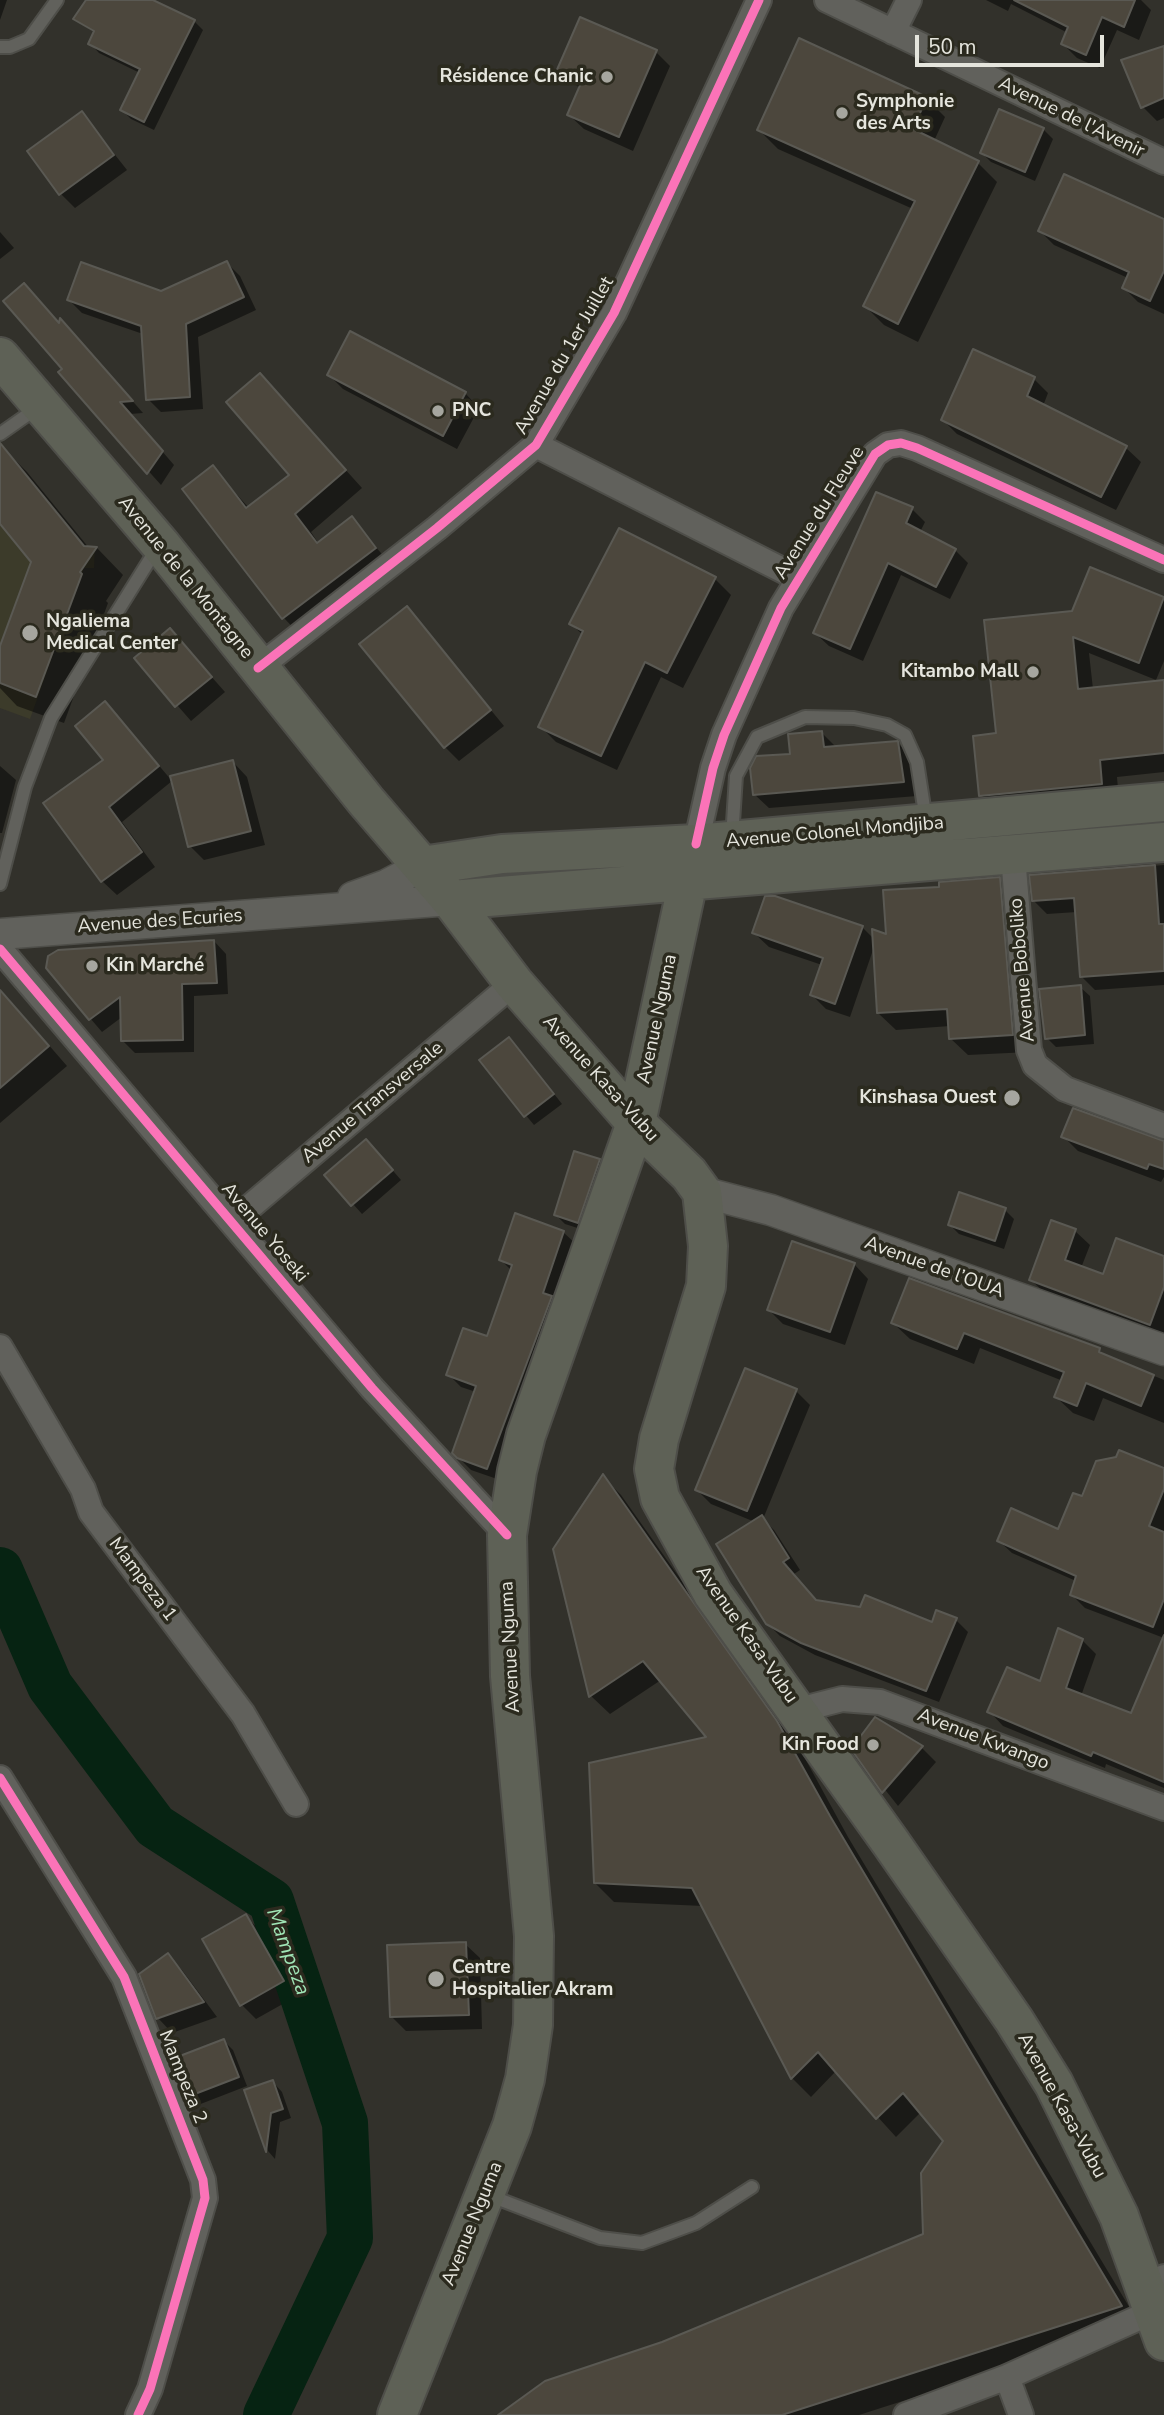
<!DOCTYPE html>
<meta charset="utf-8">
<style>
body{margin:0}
#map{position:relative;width:1164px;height:2415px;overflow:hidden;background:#32312b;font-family:"Nunito Sans",sans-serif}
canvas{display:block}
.scale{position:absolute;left:915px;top:35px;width:189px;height:32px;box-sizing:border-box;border:4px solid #e5e5dd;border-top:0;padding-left:9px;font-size:21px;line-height:24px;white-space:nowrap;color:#e5e5dd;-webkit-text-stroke:5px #2b2a1e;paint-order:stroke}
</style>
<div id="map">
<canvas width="1164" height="2415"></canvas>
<div class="scale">50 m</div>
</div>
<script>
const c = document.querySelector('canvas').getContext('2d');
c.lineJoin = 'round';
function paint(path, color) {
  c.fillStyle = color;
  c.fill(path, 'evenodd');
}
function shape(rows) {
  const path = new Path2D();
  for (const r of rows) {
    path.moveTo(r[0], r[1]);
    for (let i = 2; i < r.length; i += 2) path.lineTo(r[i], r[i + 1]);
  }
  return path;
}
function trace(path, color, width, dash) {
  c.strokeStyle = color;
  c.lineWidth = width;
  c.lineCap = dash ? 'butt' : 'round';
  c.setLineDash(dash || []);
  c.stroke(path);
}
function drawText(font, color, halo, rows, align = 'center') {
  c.font = font + ' "Nunito Sans",sans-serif';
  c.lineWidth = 7;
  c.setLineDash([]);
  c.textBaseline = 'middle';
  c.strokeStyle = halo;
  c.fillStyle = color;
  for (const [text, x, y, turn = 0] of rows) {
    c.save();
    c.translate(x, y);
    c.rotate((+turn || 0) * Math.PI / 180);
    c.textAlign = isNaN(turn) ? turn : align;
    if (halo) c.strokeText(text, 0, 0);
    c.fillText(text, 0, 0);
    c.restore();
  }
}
const built = shape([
 [0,442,84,546,95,546,94,568,84,568,30,719,0,708]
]);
const shadow = shape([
 [0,0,7,0,0,20],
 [88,0,132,0,194,21,203,30,154,130,131,119,122,110,140,73,99,53,90,43,95,33,75,19],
 [986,0,1141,0,1151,10,1139,40,1117,30,1100,68,1077,58,1063,44,1068,33,1011,4,1008,11],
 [1164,47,1164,118,1157,121,1143,107],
 [656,52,670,66,633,151,584,129,569,115,581,89,558,71],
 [926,98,945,117,934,141,978,163,997,182,918,342,884,325,865,306,913,209,778,149,759,130],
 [82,113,127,170,75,208,61,194],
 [1043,129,1053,139,1035,181,991,162,982,153],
 [1065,176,1164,219,1164,314,1138,302,1124,288,1128,278,1054,245,1040,231],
 [0,232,14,248,0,259],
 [227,263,240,276,256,310,198,337,203,409,161,412,148,399,143,334,82,313,69,300,161,292],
 [60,325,73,333,143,413,130,414,174,465,161,485,60,372,64,369],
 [260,375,362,488,311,532,319,544,352,519,392,566,301,636,284,618,184,490,213,468,249,508,292,475],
 [329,375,465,393,479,408,457,449,343,389],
 [1034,379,1048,393,1043,406,1126,448,1141,462,1116,510,957,434,943,420],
 [0,445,27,472,89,548,97,548,123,575,106,601,108,603,64,723,17,706,0,688,0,651,33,562,0,521],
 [912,509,925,522,920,532,955,550,968,563,950,599,901,575,863,661,829,646,815,633],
 [1091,569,1164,599,1164,661,1156,680,1089,653,1093,689,1164,682,1164,772,1117,777,1119,801,998,812,981,795,998,735,1073,613],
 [715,579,731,595,683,688,661,677,617,770,556,742,540,726,583,635,571,624],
 [407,608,504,726,459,761,445,747],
 [170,630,225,692,191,721,136,658],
 [119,718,172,781,122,822,155,867,117,895,102,881,106,760],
 [822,733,836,747,898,743,912,758,917,796,769,808,754,794,792,755],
 [233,762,247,777,265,845,204,860,190,846],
 [0,766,16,780,2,833,0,833],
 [1164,865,1164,985,1095,990,1081,976,1077,912,1047,914,1033,900,1031,876],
 [999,879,1016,896,1029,1052,968,1055,950,1038,950,1026,896,1030,878,1013,874,947,850,1017,826,1009,812,995,822,965,769,947,754,933,862,927,874,939,888,936,941,888],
 [214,941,226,954,228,994,194,996,194,1052,135,1053,122,1040,122,1017,102,1032,47,968],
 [1080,987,1090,996,1094,1044,1056,1047,1047,1038],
 [0,989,67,1066,0,1123],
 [518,1048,562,1104,534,1125,481,1061],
 [1063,1136,1164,1141,1164,1177,1161,1182,1078,1151],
 [375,1150,401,1180,362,1214,327,1175],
 [599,1161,608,1170,587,1231,565,1224,556,1215],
 [1005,1210,1014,1219,1004,1249,959,1234,950,1225],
 [1052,1222,1075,1231,1090,1245,1081,1268,1104,1276,1164,1258,1164,1338,1046,1294,1031,1280],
 [563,1232,576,1244,500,1480,471,1470,454,1453,476,1392,461,1387,449,1375,488,1338,512,1271,501,1260],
 [854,1264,868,1279,845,1345,783,1324,769,1310],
 [893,1323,1099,1350,1106,1356,1164,1380,1164,1423,1103,1398,1094,1421,1073,1413,1056,1397,1063,1381,980,1348,974,1364,910,1339],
 [796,1391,810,1405,763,1519,774,1530,800,1570,794,1574,817,1602,933,1624,956,1620,968,1632,939,1702,815,1655,780,1636,767,1623,755,1522,711,1504,697,1490],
 [1164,1470,1164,1638,1085,1608,1072,1595,1076,1581,1012,1553,999,1541,1059,1531,1083,1499],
 [603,1477,621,1495,796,1742,848,1837,1140,2325,859,2415,501,2415,925,2235,945,2141,921,2112,896,2137,836,2071,811,2097,792,2078,703,1906,614,1902,595,1883,709,1738,661,1680,610,1714,591,1696],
 [1082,1640,1096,1654,1081,1696,1131,1716,1164,1674,1164,1788,1106,1764,1105,1768,1003,1726,990,1712,1041,1683],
 [876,1720,922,1748,936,1762,898,1806,853,1749],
 [245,1916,260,1930,297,1996,256,2019,242,2005],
 [465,1944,480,1958,482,2029,406,2031,392,2017],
 [168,1956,182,1970,217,2017,172,2033,158,2018],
 [224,2041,233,2050,247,2086,198,2105,188,2096],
 [273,2082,282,2092,291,2118,280,2122,275,2159,268,2151,246,2091]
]);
const river = shape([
 [0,1570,50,1686,155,1826,271,1901,345,2123,350,2238,266,2415]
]);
const building = shape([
 [86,0,153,0,195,20,144,122,120,110,140,69,88,44,94,31,73,19,86,0],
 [1014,0,1135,0,1124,27,1102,17,1086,55,1061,44,1068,27,1014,0],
 [580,17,657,50,619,137,567,115,581,83,556,72,580,17],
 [799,38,927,97,913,129,979,161,898,324,863,306,915,201,757,130,799,38],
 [1164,46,1164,98,1141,108,1121,60,1164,46],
 [999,109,1044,128,1025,172,980,153,999,109],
 [82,111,114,155,59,195,27,151,82,111],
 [1064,174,1164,219,1164,271,1150,301,1122,288,1129,272,1038,231,1064,174],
 [227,261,244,297,186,324,190,397,146,400,141,326,67,300,81,262,161,291,227,261],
 [24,283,59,323,60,318,133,401,120,402,163,451,147,474,58,372,62,369,3,301,24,283],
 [350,331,466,392,443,436,327,375,350,331],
 [973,349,1035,377,1027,396,1127,446,1101,497,941,420,973,349],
 [260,373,346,470,295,514,317,543,352,516,376,548,282,619,182,489,213,465,246,508,289,475,226,402,260,373],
 [0,443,84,546,97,547,80,572,82,574,36,697,0,683,0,646,31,562,0,524,0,443],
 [876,492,913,507,906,523,956,549,936,587,888,563,850,649,813,633,876,492],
 [619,528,716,577,667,673,645,662,601,756,538,727,583,631,569,624,619,528],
 [1090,567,1164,597,1139,663,1073,637,1078,689,1164,680,1164,753,1100,760,1102,784,979,796,973,736,996,733,984,620,1072,611,1090,567],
 [407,606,491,710,444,748,359,644,407,606],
 [170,628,212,677,175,707,134,658,170,628],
 [105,701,159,766,109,807,142,852,101,882,43,803,103,760,75,726,105,701],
 [822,731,824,747,898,741,904,782,753,795,750,768,756,756,790,754,788,734,822,731],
 [233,760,251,831,188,847,170,776,233,760],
 [1155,865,1159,924,1164,924,1164,971,1080,977,1074,898,1032,901,1029,875,1155,865],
 [1000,877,1013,1035,949,1039,947,1009,877,1013,872,929,886,934,883,890,939,887,939,882,1000,877],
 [765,896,775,896,863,926,835,1004,810,995,823,958,752,933,765,896],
 [214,940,217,983,182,984,183,1040,121,1041,120,997,89,1020,46,968,48,956,58,950,214,940],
 [1081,985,1085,1035,1045,1039,1039,989,1081,985],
 [0,990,49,1046,0,1088,0,990],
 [509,1037,554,1094,524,1117,479,1060,509,1037],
 [1073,1108,1164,1141,1164,1169,1149,1164,1147,1169,1061,1137,1073,1108],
 [366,1139,393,1170,351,1206,324,1175,366,1139],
 [574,1151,600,1159,578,1223,554,1215,574,1151],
 [959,1192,1006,1208,995,1241,948,1225,959,1192],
 [515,1213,564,1231,543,1293,552,1296,487,1469,457,1458,452,1453,476,1386,446,1375,463,1328,487,1336,512,1265,499,1260,515,1213],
 [1051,1220,1076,1229,1065,1260,1103,1274,1116,1238,1164,1256,1164,1287,1150,1325,1029,1280,1051,1220],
 [792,1241,855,1263,830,1332,767,1310,792,1241],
 [909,1278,1100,1348,1099,1352,1154,1375,1141,1406,1086,1383,1077,1406,1054,1397,1064,1372,964,1333,957,1349,891,1323,909,1278],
 [745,1368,797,1389,747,1511,695,1490,745,1368],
 [1119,1450,1164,1468,1164,1489,1149,1526,1164,1532,1164,1599,1153,1627,1070,1595,1076,1576,997,1541,1011,1508,1058,1529,1073,1493,1082,1496,1096,1461,1116,1457,1119,1450],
 [603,1474,777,1721,830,1816,1122,2306,782,2415,498,2415,545,2381,662,2342,923,2234,921,2173,943,2141,903,2093,876,2119,818,2052,791,2079,692,1888,594,1883,589,1763,706,1737,643,1661,589,1697,553,1549,603,1474],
 [762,1515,789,1558,783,1562,816,1600,860,1607,865,1595,932,1622,936,1610,957,1618,926,1691,801,1643,766,1624,716,1544,762,1515],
 [1058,1628,1083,1639,1066,1688,1131,1713,1164,1635,1164,1782,1093,1752,1091,1756,987,1712,1007,1667,1040,1681,1058,1628],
 [875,1717,923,1746,882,1793,851,1749,875,1717],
 [246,1914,284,1981,240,2006,202,1939,246,1914],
 [466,1942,469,2015,390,2017,387,1945,466,1942],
 [168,1953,204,2002,156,2019,139,1974,168,1953],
 [224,2039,239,2077,187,2097,172,2059,224,2039],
 [273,2080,283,2109,271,2113,266,2152,244,2090,273,2080]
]);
const service = shape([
 [0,47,10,47,29,39,57,0],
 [0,434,37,408],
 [732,838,736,776,757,737,805,717,854,718,887,725,905,735,917,762,926,820],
 [0,884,25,787,51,718,157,548],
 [488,2195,600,2238,642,2243,696,2223,752,2187]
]);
const minor = shape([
 [827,0,1164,162],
 [893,32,909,0],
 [536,445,798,578],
 [258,668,437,528,536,445,614,313,759,0],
 [696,844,713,768,724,735,781,608,875,454,888,445,901,443,917,448,1164,560],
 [1013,856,1029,1050,1035,1065,1065,1089,1164,1126],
 [0,949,372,1388,507,1535],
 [232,1222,514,983],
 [0,1347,83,1489,91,1512,243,1714,296,1804],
 [799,1710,842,1699,880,1702,1164,1808],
 [0,1778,124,1977,203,2180,205,2198,150,2389,138,2415],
 [1007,2377,1021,2415],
 [906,2415,1007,2377,1154,2311,1164,2277]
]);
const tertiary = shape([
 [353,897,386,885,422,866],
 [0,934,451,900],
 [702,1192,771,1210,1164,1350]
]);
const primary = shape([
 [0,357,160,544,366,801,451,900,514,983,636,1123,689,1174,702,1192,708,1246,706,1286,659,1439,654,1469,660,1498,713,1594,891,1843,1014,2020,1054,2084,1119,2216,1164,2341],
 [422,866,502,854,696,844,1164,802],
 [451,900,1164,842],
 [397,2415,512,2126,525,2079,533,2025,534,1936,510,1676,507,1535,517,1471,526,1435,636,1123,696,844]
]);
const cycleway = shape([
 [258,668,437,528,536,445,614,313,759,0],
 [696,844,713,768,724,735,781,608,875,454,888,445,901,443,917,448,1164,560],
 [0,949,372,1388,507,1535],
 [0,1778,124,1977,203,2180,205,2198,150,2389,138,2415]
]);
const markers = [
 [607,77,7,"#a6a69f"],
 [842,113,7,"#a6a69f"],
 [438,411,7,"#a6a69f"],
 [30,633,9,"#a6a69f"],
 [1033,672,7,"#a6a69f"],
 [92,966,7,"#a6a69f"],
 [1012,1098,9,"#a6a69f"],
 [873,1745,7,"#a6a69f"],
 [436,1979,9,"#a6a69f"]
];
const poiNames = [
 ["Résidence Chanic",593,77,"right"],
 ["Symphonie",856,102],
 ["des Arts",856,124],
 ["PNC",452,411],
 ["Ngaliema",46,622],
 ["Medical Center",46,644],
 ["Kitambo Mall",1019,672,"right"],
 ["Kin Marché",106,966],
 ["Kinshasa Ouest",996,1098,"right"],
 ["Kin Food",859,1745,"right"],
 ["Centre",452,1968],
 ["Hospitalier Akram",452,1990]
];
const streetNames = [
 ["Avenue de l'Avenir",1071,118,26],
 ["Avenue du 1er Juillet",565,356,-60],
 ["Avenue du Fleuve",820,513,-58],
 ["Avenue de la Montagne",185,578,51],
 ["Avenue Colonel Mondjiba",835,833,-5],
 ["Avenue des Ecuries",160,922,-4],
 ["Avenue Boboliko",1023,970,-95],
 ["Avenue Nguma",658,1019,-78],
 ["Avenue Kasa-Vubu",600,1079,48],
 ["Avenue Transversale",373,1103,-40],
 ["Avenue Yoseki",264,1233,50],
 ["Avenue de l’OUA",934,1268,20],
 ["Mampeza 1",142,1580,53],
 ["Avenue Kasa-Vubu",746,1635,55],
 ["Avenue Nguma",511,1647,-93],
 ["Avenue Kwango",983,1740,21],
 ["Mampeza 2",182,2077,68],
 ["Avenue Kasa-Vubu",1061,2106,61],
 ["Avenue Nguma",473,2224,-68]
];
const waterNames = [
 ["Mampeza",287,1952,70]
];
paint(built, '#3c3b2a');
paint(shadow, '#0007');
trace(river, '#062312', 46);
paint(building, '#4c473d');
trace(building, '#5a5953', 2);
trace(service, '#4e4e49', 16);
trace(minor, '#4e4e49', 28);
trace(tertiary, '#4e4e49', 33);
trace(primary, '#4e4e49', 42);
trace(service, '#61615c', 12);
trace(minor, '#61615c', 24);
trace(tertiary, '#61615c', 30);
trace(primary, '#5e6156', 38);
trace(cycleway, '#fb73b8', 9);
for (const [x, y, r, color] of markers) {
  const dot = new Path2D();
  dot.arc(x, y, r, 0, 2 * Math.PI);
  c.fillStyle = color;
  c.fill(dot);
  trace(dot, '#2b2a1e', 2.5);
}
drawText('bold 19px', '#e5e5dd', '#2b2a1e', poiNames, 'left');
drawText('19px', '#e5e5dd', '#2b2a1e', streetNames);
drawText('italic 21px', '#a0e5b6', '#2b2a1e', waterNames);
</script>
